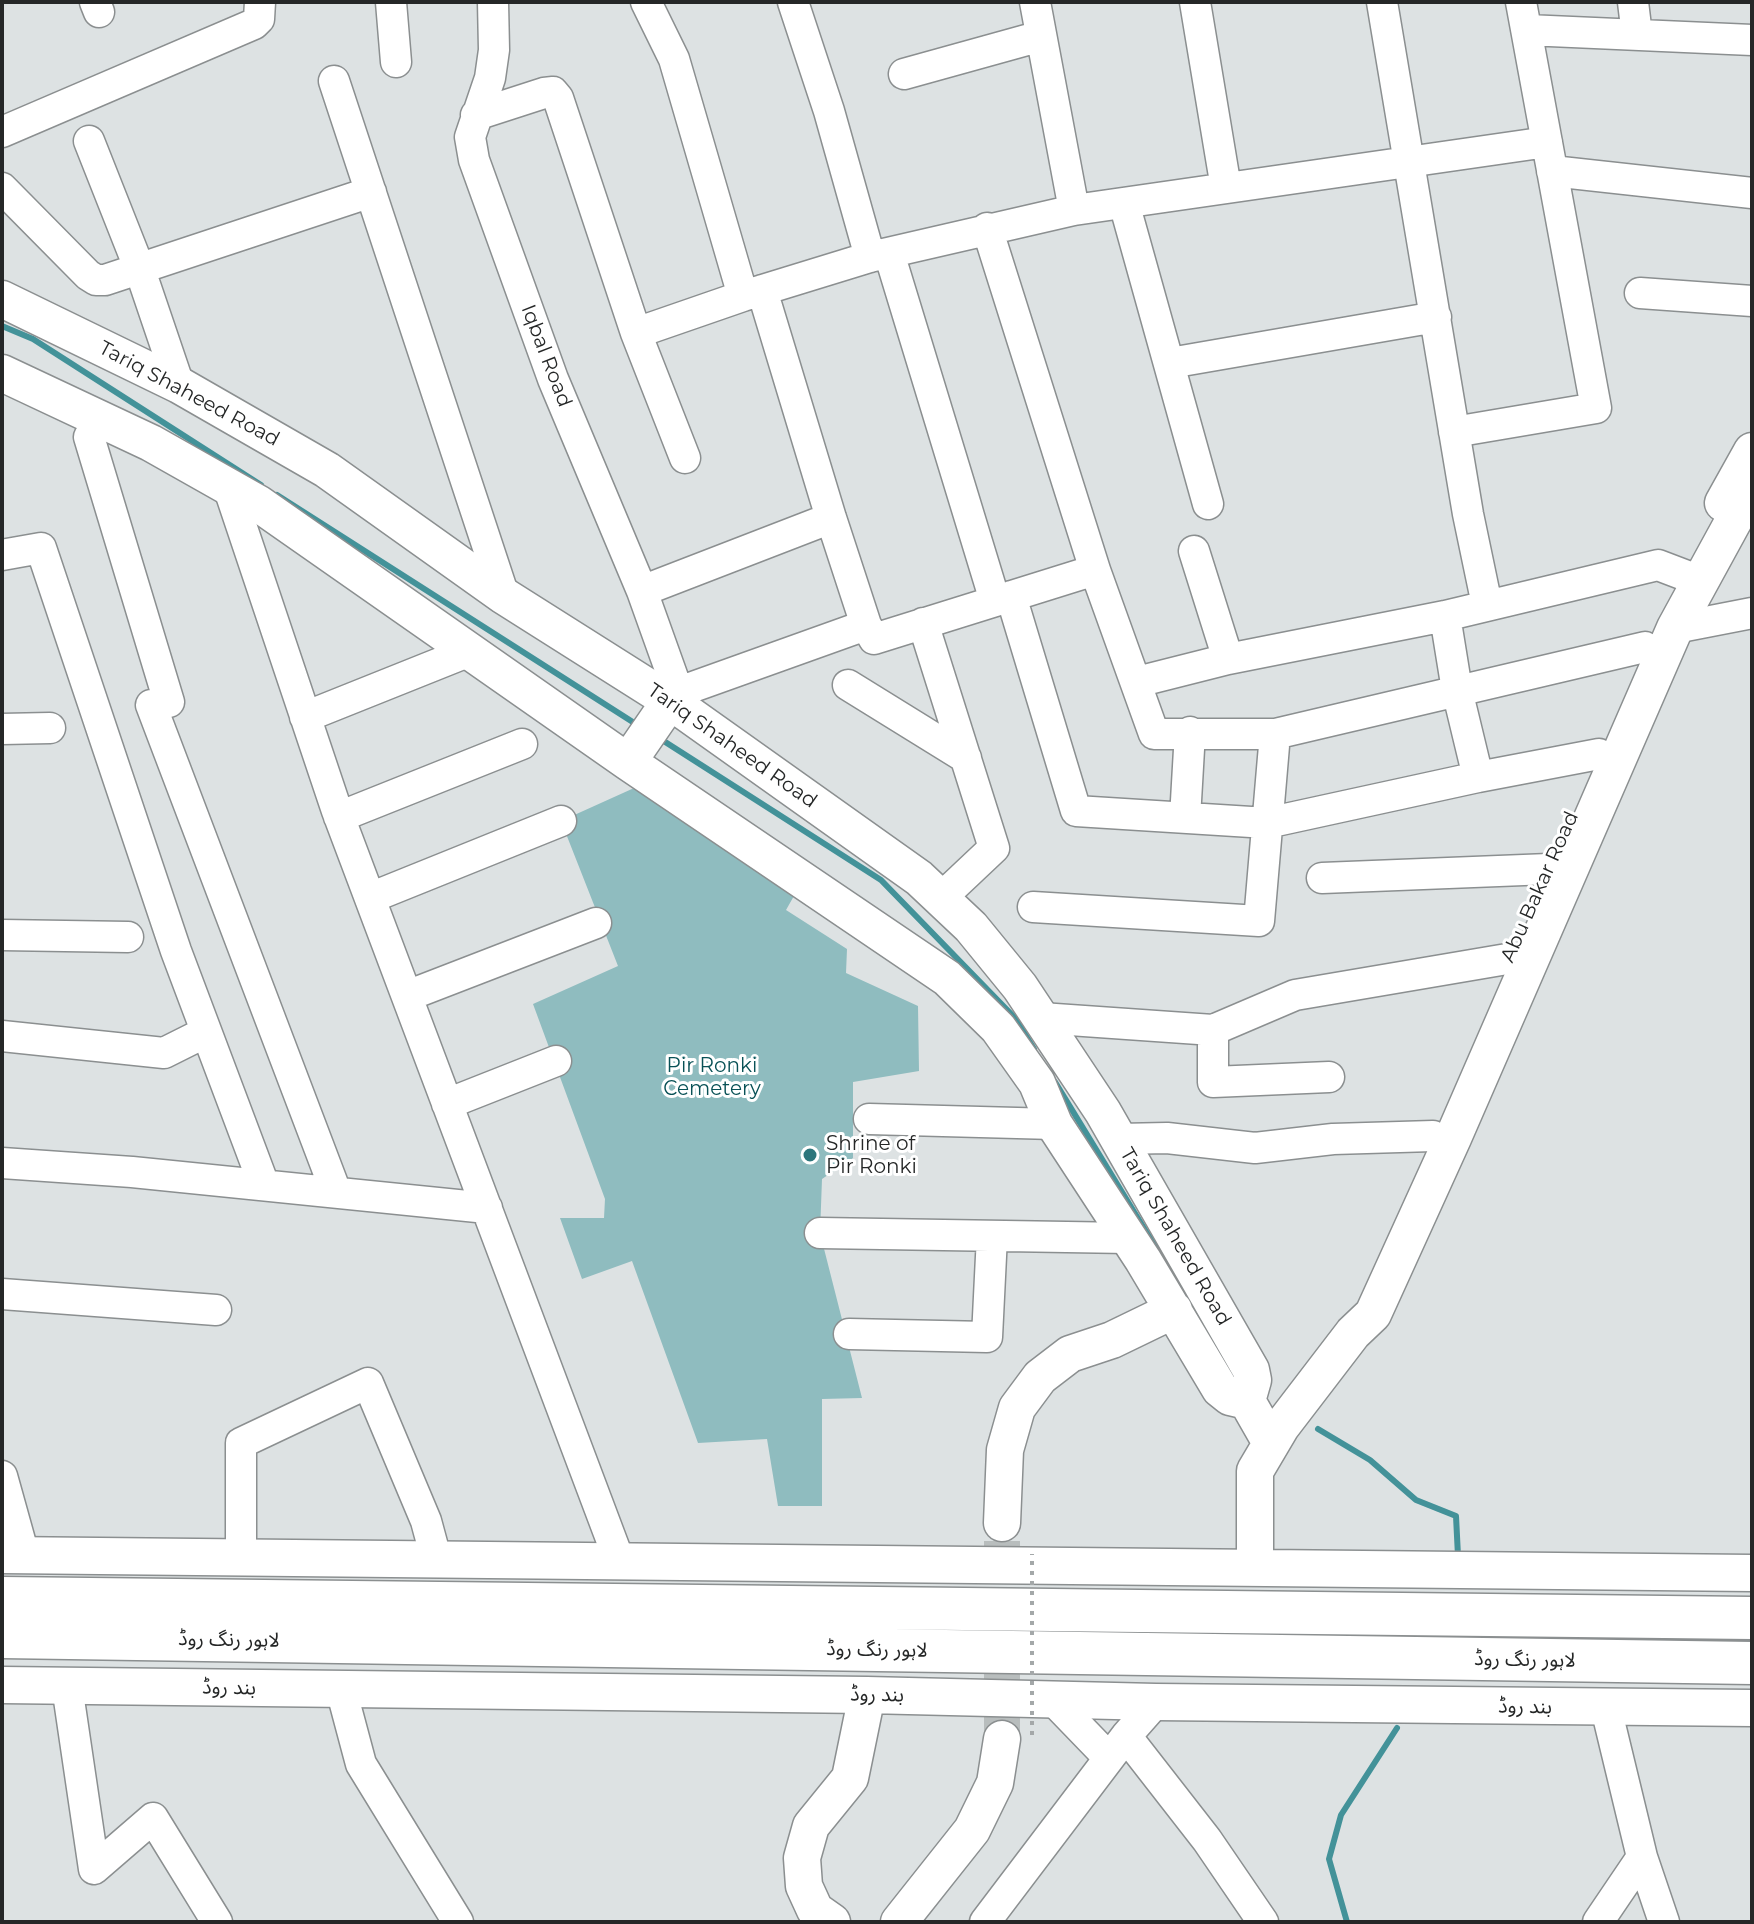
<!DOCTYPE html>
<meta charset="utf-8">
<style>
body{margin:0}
#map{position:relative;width:1754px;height:1924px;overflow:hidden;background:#dde2e3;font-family:Montserrat,sans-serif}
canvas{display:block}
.frame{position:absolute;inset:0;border:4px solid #252727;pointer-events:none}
</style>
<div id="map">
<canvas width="1754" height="1924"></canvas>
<div class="frame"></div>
</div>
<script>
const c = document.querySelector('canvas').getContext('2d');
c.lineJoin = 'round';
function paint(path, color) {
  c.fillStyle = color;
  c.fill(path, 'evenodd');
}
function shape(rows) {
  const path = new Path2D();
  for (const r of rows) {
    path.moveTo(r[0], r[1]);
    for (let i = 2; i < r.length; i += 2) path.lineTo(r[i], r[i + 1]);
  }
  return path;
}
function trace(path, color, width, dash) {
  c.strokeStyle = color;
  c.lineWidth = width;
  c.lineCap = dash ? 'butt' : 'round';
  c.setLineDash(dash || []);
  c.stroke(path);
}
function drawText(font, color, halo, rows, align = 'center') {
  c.font = font + ' Montserrat,"Noto Sans Arabic",sans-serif';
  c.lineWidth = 6;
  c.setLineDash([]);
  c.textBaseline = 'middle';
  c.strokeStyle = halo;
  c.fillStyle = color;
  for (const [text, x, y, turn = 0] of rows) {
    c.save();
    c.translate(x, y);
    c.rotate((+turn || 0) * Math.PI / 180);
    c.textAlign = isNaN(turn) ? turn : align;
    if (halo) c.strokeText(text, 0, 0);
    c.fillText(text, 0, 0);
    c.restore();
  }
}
const green = shape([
 [654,779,803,880,786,910,847,949,846,973,918,1006,919,1071,853,1082,853,1158,822,1179,820,1233,862,1398,822,1399,822,1506,778,1506,767,1439,698,1443,632,1261,582,1279,560,1218,604,1218,605,1199,533,1004,618,966,561,821]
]);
const stream = shape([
 [2,326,33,339,261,485],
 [277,495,639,726],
 [659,738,881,880,1015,1018,1034,1049],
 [1055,1082,1226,1363],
 [1318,1429,1370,1460,1416,1500,1456,1516,1458,1556],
 [1347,1922,1329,1859,1341,1815,1397,1728]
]);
const majorTunnel = shape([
 [1002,1739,1002,1523]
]);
const minor = shape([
 [95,2,99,12],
 [391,2,396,62],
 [493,2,494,50,490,78,470,137,474,160,553,379,642,591,676,686,676,693,670,701],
 [646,2,674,59,743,296],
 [793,2,829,111,870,257],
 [1035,2,1074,210],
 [1195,2,1226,188],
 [1382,2,1468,514,1487,605],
 [1633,2,1637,35],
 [1527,30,1752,40],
 [904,74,1041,36],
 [334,81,504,596],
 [476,115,544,93,553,92,558,98,636,333,685,458],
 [2,132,254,24,259,19,260,2],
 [89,141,140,270,179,385],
 [1552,171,1752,193],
 [2,188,88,275,96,280,105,280,371,192],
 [1124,203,1208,504],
 [987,228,1095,570,1154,734,1275,734,1645,647],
 [889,253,995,601],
 [762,290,831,518,866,625,874,639,1095,570],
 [1640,293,1752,301],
 [636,333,743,296,870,257,1074,210,1547,142],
 [1170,363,1436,317],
 [99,419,89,437,169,702,151,705,336,1192],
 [1454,432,1596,408,1521,2],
 [228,486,337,811,619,1560],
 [1194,551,1228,659],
 [2,555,41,548,176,951,264,1185],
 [642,591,831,518],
 [1011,596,1076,811,1267,823,1478,777,1599,754],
 [1445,616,1457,690,1478,777],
 [923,623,994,848,941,898],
 [1675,628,1752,613],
 [1137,682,1228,659,1445,616,1658,565,1700,581],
 [848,685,966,758],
 [676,693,866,625],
 [305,717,470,651],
 [2,729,50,728],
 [339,817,522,744],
 [1185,818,1190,732],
 [1322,878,1549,869],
 [370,898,561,821],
 [1033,907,1259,921,1275,734],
 [2,935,128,937],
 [407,996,596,923],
 [1041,1018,1213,1030],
 [2,1036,164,1053,206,1032],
 [1329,1077,1213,1082,1213,1030,1295,995,1507,959],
 [447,1104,556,1061],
 [869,1119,1054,1124],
 [1119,1139,1167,1138,1255,1148,1333,1139,1433,1136],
 [2,1163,132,1172,487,1208],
 [820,1233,1128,1238],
 [2,1294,216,1310],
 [849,1334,987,1337,992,1236],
 [2,1476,24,1555],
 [241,1557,241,1443,368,1383,426,1521,436,1558],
 [67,1686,94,1869,153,1818,217,1922],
 [341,1689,361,1764,458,1922],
 [1052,1699,1109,1758],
 [1126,1736,1207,1840,1263,1922],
 [1642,1857,1664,1922],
 [985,1922,1126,1736,1156,1702],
 [1598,1922,1642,1857,1606,1708]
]);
const major = shape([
 [2,299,179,385,327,470,504,596,670,701,919,878,971,927,1020,987,1103,1112,1251,1370,1253,1380,1247,1401],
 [2,373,151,443,259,504,628,762,947,978,998,1028,1037,1083,1054,1124,1143,1260,1220,1389,1230,1397,1247,1401,1271,1443],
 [1723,503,1752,451],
 [628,762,670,701],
 [1002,1523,1005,1450,1017,1408,1040,1377,1070,1354,1112,1340,1174,1310],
 [2,1555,1752,1573],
 [1255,1567,1255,1471,1281,1427,1353,1333,1373,1314,1453,1138,1675,628,1752,487],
 [2,1685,867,1695,1156,1702,1752,1708],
 [832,1922,815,1910,804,1886,802,1858,811,1826,850,1778,867,1695],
 [899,1922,972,1830,995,1783,1002,1739]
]);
const highway = shape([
 [2,1598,1752,1618],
 [2,1637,1752,1663]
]);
const pathBridge = shape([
 [1032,1735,1032,1554]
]);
const markers = [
 [810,1155,8,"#2d767c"]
];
const streetNames = [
 ["Iqbal Road",546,356,69],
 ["Tariq Shaheed Road",189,394,28],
 ["Tariq Shaheed Road",732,746,35],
 ["Abu Bakar Road",1540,887,-66],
 ["Tariq Shaheed Road",1175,1237,60],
 ["لاہور رنگ روڈ",229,1640,1],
 ["لاہور رنگ روڈ",877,1650,1],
 ["لاہور رنگ روڈ",1525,1660,1],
 ["بند روڈ",229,1688,1],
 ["بند روڈ",877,1695,1],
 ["بند روڈ",1525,1707,1]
];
const parkNames = [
 ["Pir Ronki",712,1066],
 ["Cemetery",712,1089]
];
const poiNames = [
 ["Shrine of",826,1144],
 ["Pir Ronki",826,1167]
];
paint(green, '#8fbcbf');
trace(stream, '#439299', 6);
trace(majorTunnel, '#b8bdbd', 36, [36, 18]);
trace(minor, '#8b8f90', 33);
trace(major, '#8b8f90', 39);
trace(highway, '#8b8f90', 45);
trace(minor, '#fff', 30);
trace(major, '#fff', 36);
trace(highway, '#fff', 42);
trace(pathBridge, '#a4a8a9', 4, [4, 6]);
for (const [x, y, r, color] of markers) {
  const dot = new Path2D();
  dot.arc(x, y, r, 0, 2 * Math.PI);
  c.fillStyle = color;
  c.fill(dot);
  trace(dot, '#fff', 3);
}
drawText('20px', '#252727', '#fff', streetNames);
drawText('20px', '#085156', '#fff', parkNames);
drawText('20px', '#252727', '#fff', poiNames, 'left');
</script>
